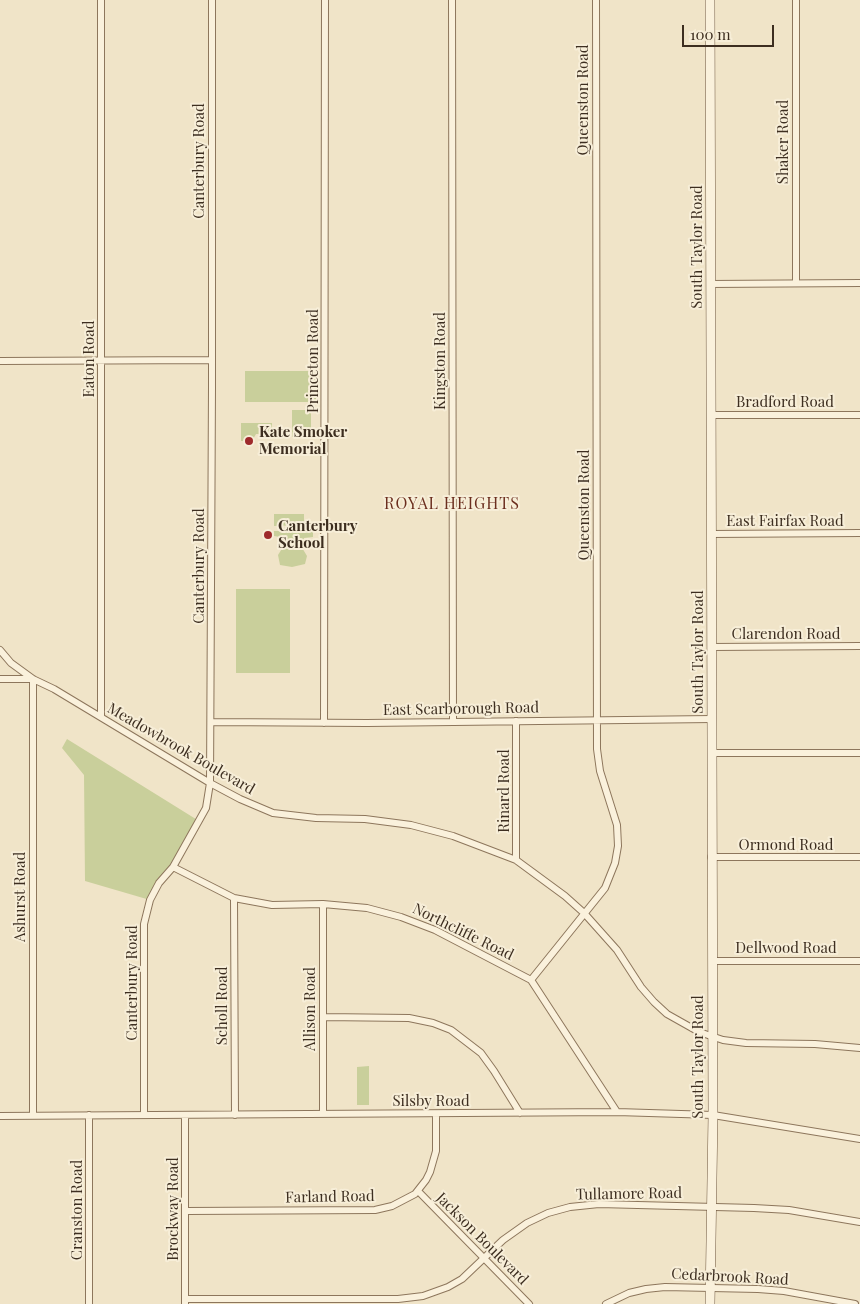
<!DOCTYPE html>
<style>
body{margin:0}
#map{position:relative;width:860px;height:1304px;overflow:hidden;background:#f0e4c8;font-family:"Playfair Display",serif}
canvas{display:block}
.scale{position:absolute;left:682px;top:25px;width:92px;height:22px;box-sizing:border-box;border:2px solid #3d2e20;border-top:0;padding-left:6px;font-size:15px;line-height:18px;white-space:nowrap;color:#3d2e20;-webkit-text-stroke:4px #f7eed8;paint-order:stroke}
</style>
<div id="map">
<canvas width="860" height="1304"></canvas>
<div class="scale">100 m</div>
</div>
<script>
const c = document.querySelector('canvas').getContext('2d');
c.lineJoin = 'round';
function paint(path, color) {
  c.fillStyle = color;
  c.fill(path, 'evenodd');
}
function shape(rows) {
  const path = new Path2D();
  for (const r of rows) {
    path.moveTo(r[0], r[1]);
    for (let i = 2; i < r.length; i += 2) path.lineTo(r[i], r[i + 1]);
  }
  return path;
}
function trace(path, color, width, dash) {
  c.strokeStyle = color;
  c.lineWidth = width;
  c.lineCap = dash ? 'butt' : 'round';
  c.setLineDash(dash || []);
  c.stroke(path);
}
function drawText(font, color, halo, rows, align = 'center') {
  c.font = font + ' "Playfair Display",serif';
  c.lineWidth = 4;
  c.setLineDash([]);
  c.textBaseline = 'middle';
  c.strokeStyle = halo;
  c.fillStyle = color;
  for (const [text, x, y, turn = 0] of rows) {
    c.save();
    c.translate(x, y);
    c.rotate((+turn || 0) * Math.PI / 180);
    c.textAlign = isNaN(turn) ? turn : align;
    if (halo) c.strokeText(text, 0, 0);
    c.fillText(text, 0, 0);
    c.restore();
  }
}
const green = shape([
 [245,371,316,371,316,402,245,402],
 [292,410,311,410,311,438,292,437],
 [241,423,272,423,272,430,268,434,256,434,252,441,241,441],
 [274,514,304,514,304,525,274,526],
 [274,531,313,531,313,537,304,538,301,546,307,556,305,564,292,567,280,565,278,555,283,547,280,537,274,536],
 [236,589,290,589,290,673,236,673],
 [67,739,199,821,150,900,85,881,84,775,62,748],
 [369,1066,369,1105,357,1105,357,1067]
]);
const street = shape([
 [452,0,453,722],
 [796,0,796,283],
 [710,284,860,283],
 [0,361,212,360],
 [711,415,860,415],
 [711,534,860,533],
 [712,647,860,646],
 [0,650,11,663,33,679,54,689,210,783,240,799,273,813,316,818,365,819,411,825,453,836,516,860,565,896,584,913,617,950,641,987,654,1002,667,1014,699,1032,723,1040,746,1043,815,1044,860,1048],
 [0,679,33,679],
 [33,679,33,1116],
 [101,717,101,0],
 [211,722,367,723,712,719],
 [324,723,325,0],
 [712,753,860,753],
 [711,857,860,857],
 [516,860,516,721],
 [173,867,234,898,272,905,323,904,367,908,401,917,435,930,531,980,617,1112],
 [234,898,235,1115],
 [323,904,323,1114],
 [712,961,860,961],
 [531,980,605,888,615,863,618,846,617,825,600,771,597,749,596,0],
 [323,1017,409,1018,433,1023,451,1030,481,1053,494,1071,520,1113],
 [144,1114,144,924,150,900,159,883,173,867,206,808,210,783,212,387,212,0],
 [185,1115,185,1304],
 [0,1116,617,1112,713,1115,860,1139],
 [418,1191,529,1304],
 [186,1211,375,1210,392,1206,415,1194,426,1180,430,1172,436,1151,436,1114],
 [185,1299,398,1299,423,1296,448,1287,462,1279,503,1240,527,1223,548,1213,570,1207,599,1204,754,1208,789,1210,860,1222],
 [89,1304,89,1115],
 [606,1304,629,1293,646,1289,665,1287,758,1289,784,1291,855,1304]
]);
const secondary = shape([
 [710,0,713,1115,710,1304]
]);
const markers = [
 [249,441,5,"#9e2a2b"],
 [268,535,5,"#9e2a2b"]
];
const streetNames = [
 ["Queenston Road",583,100,-90],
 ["Shaker Road",783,142,-90],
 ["Canterbury Road",199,161,-90],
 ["South Taylor Road",697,247,-90],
 ["Eaton Road",89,359,-90],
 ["Princeton Road",313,361,-90],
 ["Kingston Road",440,361,-90],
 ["Bradford Road",785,402],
 ["Queenston Road",584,505,-90],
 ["East Fairfax Road",785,521],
 ["Canterbury Road",199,566,-90],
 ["Clarendon Road",786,634],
 ["South Taylor Road",698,652,-90],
 ["East Scarborough Road",461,709,-1],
 ["Meadowbrook Boulevard",181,749,30],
 ["Rinard Road",504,791,-90],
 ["Ormond Road",786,845],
 ["Ashurst Road",20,897,-90],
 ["Northcliffe Road",463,932,26],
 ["Dellwood Road",786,948],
 ["Canterbury Road",132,983,-90],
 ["Scholl Road",222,1006,-90],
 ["Allison Road",310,1009,-90],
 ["South Taylor Road",698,1057,-90],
 ["Silsby Road",431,1101],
 ["Tullamore Road",629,1194,-1],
 ["Farland Road",330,1197,-1],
 ["Brockway Road",173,1209,-90],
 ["Cranston Road",77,1210,-90],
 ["Jackson Boulevard",482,1239,45],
 ["Cedarbrook Road",730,1277,3]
];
const poiNames = [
 ["Kate Smoker",259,432],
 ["Memorial",259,449],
 ["Canterbury",278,526],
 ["School",278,543]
];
const neighbourhoodNames = [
 ["ROYAL HEIGHTS",452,504]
];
paint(green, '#c9cf9b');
trace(street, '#8d765c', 8);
trace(secondary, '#6f573f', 10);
trace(street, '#faf1dc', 6);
trace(secondary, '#faf1dc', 9);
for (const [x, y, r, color] of markers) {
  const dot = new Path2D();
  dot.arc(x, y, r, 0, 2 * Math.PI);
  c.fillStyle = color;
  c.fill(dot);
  trace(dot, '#f7eed8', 2);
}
drawText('15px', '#3d2e20', '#f7eed8', streetNames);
drawText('bold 15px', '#3d2e20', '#f7eed8', poiNames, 'left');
c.letterSpacing = '1px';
drawText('16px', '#6b2e1e', '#f7eed8', neighbourhoodNames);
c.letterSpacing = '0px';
</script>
